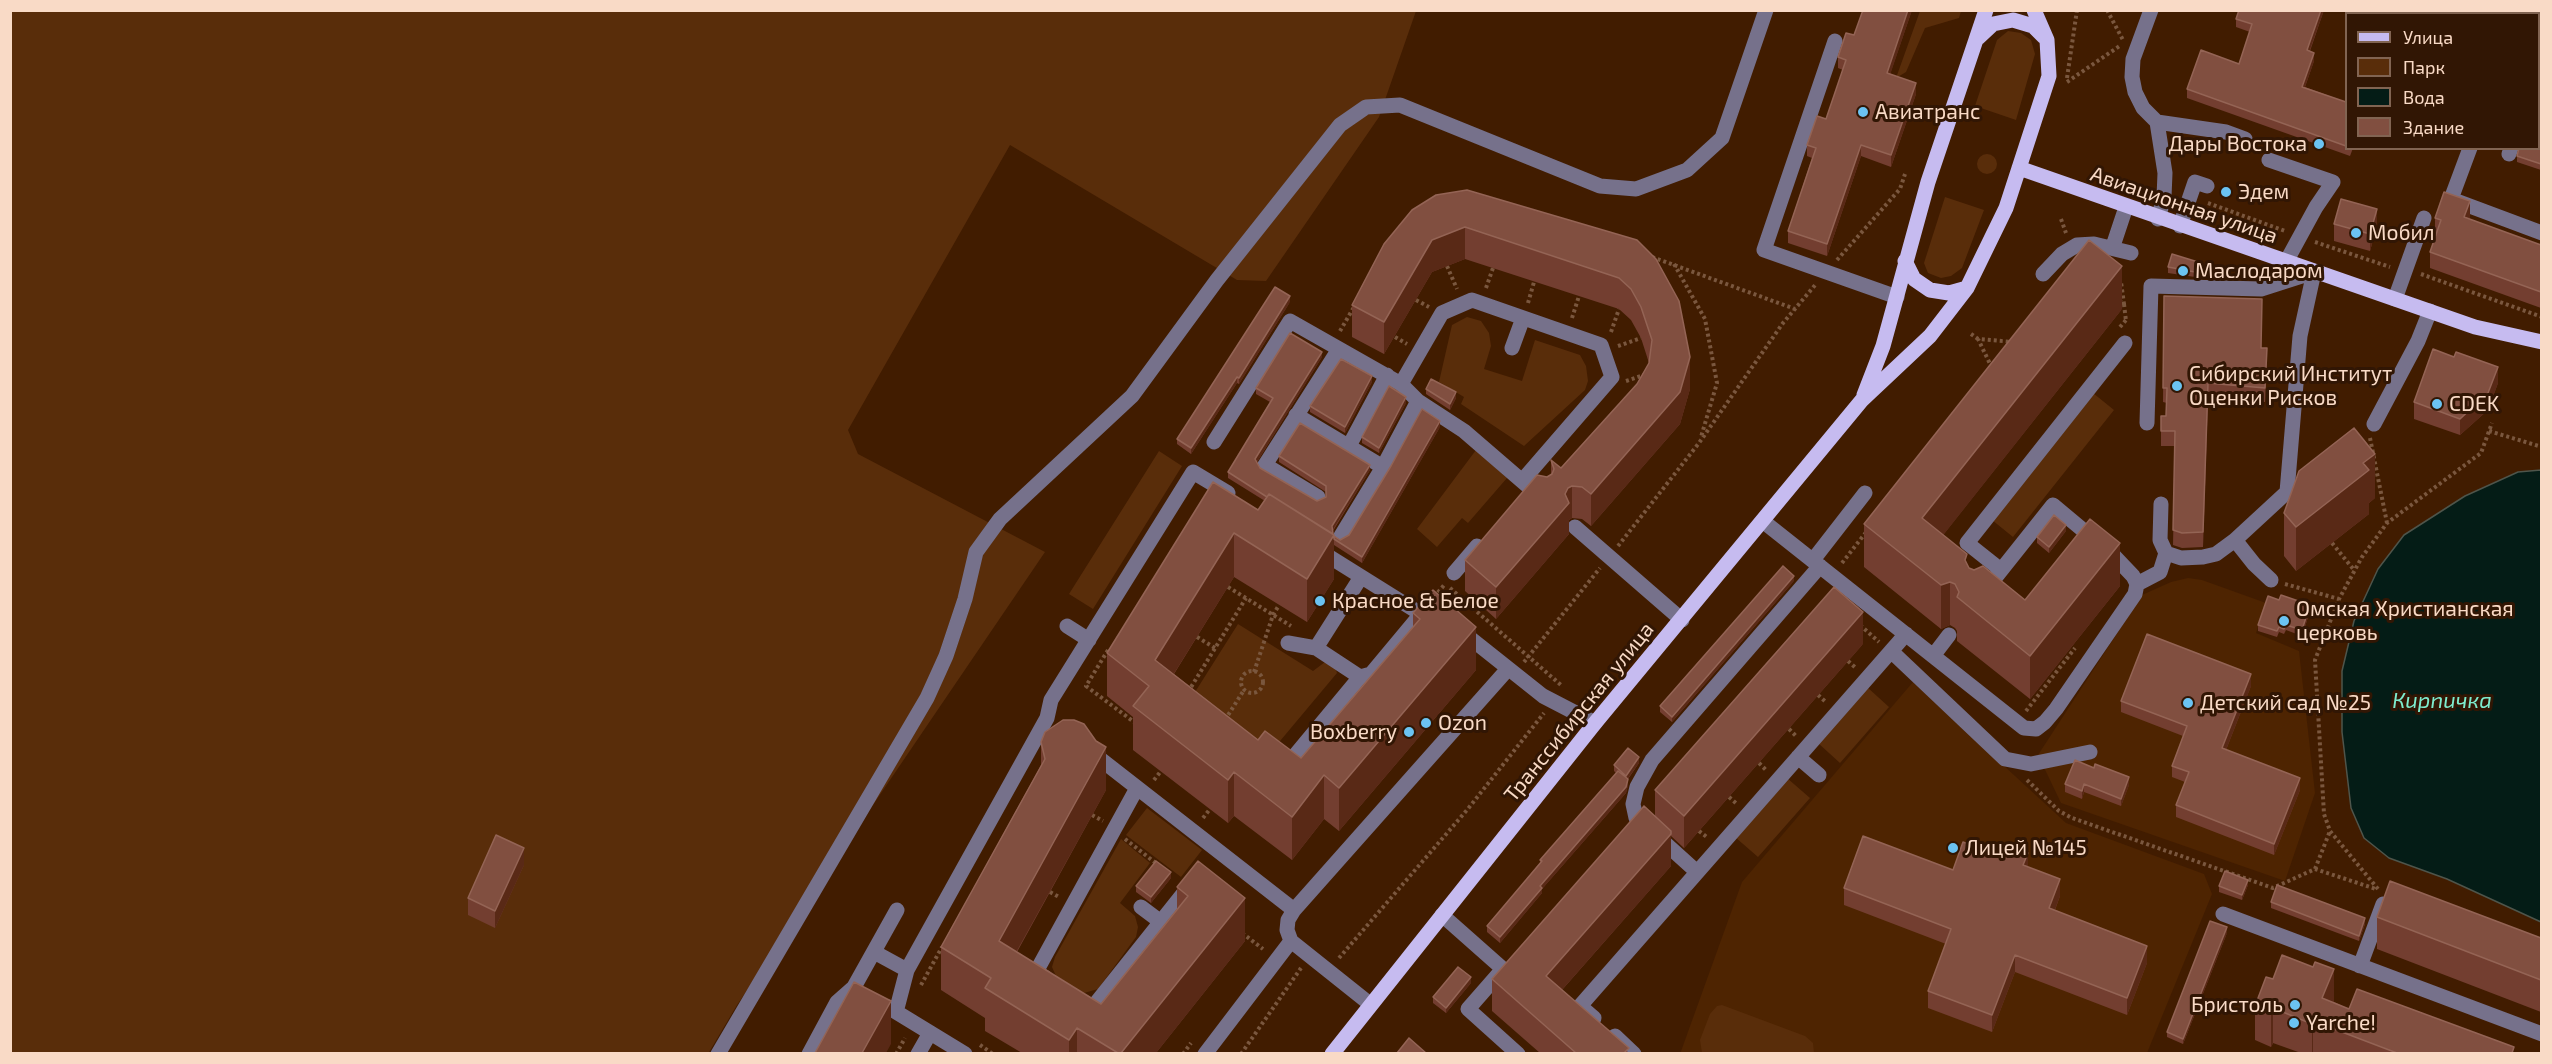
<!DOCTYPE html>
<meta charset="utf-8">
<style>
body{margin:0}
#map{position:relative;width:2552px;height:1064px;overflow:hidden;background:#411c00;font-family:"Exo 2",sans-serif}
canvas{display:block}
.frame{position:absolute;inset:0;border:12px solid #f9dac6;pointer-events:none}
.legend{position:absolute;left:2345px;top:12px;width:195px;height:138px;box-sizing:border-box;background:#311604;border:2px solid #816452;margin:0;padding:8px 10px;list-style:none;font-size:18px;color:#f9dac6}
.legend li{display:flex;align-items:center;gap:12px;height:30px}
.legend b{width:30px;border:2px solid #816452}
</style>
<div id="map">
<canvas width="2552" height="1064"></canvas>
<div class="frame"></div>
<ul class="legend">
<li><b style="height:8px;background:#c6bbf0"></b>Улица</li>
<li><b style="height:16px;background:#592d0a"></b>Парк</li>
<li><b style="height:16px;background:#041c16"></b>Вода</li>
<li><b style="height:16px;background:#814f40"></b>Здание</li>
</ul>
</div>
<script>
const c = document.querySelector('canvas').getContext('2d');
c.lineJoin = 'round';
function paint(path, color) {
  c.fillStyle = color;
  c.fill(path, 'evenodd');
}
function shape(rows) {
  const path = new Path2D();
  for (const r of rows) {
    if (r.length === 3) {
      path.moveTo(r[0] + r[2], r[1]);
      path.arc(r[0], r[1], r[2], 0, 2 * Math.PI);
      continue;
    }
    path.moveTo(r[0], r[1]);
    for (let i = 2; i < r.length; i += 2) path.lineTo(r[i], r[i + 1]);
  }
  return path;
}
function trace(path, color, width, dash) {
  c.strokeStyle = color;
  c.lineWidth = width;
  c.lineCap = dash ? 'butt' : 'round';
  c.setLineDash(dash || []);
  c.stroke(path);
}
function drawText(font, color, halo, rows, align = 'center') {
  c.font = font + ' "Exo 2",sans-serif';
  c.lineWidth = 6;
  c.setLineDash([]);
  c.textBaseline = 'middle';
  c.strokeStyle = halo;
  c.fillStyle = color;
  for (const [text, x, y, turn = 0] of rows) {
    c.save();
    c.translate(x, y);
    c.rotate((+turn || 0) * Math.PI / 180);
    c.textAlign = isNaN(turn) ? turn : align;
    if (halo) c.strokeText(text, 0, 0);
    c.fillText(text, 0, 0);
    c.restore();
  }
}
const built = shape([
 [2188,578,2202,580,2266,603,2256,633,2299,651,2315,793,2285,881,2061,803,2038,755,2142,595,2171,582],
 [1913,682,2066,823,2204,874,2212,894,2147,1053,1680,1054,1742,882]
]);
const green = shape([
 [10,11,1416,11,1379,117,1266,281,1237,280,1010,145,848,430,858,454,1045,552,737,1005,708,1054,11,1053],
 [1920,11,1961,11,1959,18,1925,28,1906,72,1896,78],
 [2008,31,2021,33,2031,40,2035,54,2016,120,1975,106,1997,40],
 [1987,164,10],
 [1945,197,1984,210,1962,268,1951,276,1941,278,1928,273,1924,263],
 [1467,317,1481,321,1489,333,1491,346,1484,369,1522,381,1535,340,1580,355,1586,366,1588,381,1585,390,1524,446,1461,404,1464,397,1439,382,1452,325],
 [2093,393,2114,410,2013,537,1992,520],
 [1476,450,1507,478,1468,523,1462,518,1437,547,1417,529],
 [1159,451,1182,466,1093,609,1069,594],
 [1238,624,1313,671,1325,662,1335,667,1337,673,1265,759,1190,700],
 [1867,687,1889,707,1840,763,1818,743],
 [1787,778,1810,798,1758,857,1735,837],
 [1147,808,1202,850,1181,877,1126,835],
 [1121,839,1150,863,1120,903,1135,916,1138,927,1136,937,1098,989,1084,993,1056,976,1052,967,1055,957],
 [1722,1005,1805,1036,1813,1043,1814,1053,1702,1053,1700,1040,1710,1014,1717,1006]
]);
const water = shape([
 [2541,470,2542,922,2541,922,2447,879,2389,858,2364,838,2351,808,2342,732,2342,671,2354,621,2378,569,2404,535,2465,496,2518,472,2541,470]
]);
const path = shape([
 [2107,10,2123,40],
 [2067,78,2077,10],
 [2067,82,2121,45],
 [2208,203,2285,231],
 [2061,219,2066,233],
 [2315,242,2390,267],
 [1652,257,1795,309],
 [1837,260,1900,189,1905,174],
 [1674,264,1705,319,1717,383,1701,437],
 [1447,266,1457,289],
 [2421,274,2542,317],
 [1486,288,1493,268],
 [1416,300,1429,307],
 [2119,300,2124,304,2121,282],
 [1528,303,1534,282],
 [2124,304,2126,321],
 [1572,318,1579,296],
 [2120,327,2126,320],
 [1340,331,1354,307],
 [1611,332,1619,309],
 [1971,334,1978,339],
 [1395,337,1407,344],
 [1618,346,1641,338],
 [1992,368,1978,339,2013,342],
 [1626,381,1644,375],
 [2489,431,2542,447],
 [2370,438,2387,523],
 [2332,543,2354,570],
 [1618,546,1699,443,1783,323,1816,284],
 [1842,563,1867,531],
 [2285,584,2339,599],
 [1228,587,1291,626],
 [1450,588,1562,686],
 [1434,597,1445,584],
 [1860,625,1879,642],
 [1197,637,1215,648],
 [1108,650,1086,686,1138,725],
 [1848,661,1857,669],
 [1524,662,1600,568],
 [1252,682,11],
 [1254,672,1273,615,1279,605],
 [1188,692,1246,598],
 [1818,695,1827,703],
 [2026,711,2075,648],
 [1225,720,1244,690],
 [1789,729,1797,737],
 [1759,763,1767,771],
 [1154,780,1161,771],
 [2027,780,2059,811,2072,818,2273,888,2315,869,2376,889],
 [1729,797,1737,804],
 [1092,815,1103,821],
 [1203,818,1210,809],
 [1699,831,1708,838],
 [1125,839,1157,864],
 [2315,869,2330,831],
 [2378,889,2330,831,2324,814,2315,660,2339,599,2362,557,2387,523,2481,453,2492,423],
 [1050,892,1059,897],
 [1242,933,1263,949],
 [1339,958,1467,810,1544,713],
 [921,985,942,947],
 [980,1045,993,1054],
 [896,1054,905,1038],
 [1183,1054,1191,1043],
 [1241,1054,1301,968]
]);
const minor = shape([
 [2151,10,2133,59,2132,77,2135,92,2143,108,2157,122,2165,173,2164,197,2158,219],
 [2523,14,2524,10],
 [1835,41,1764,250,1897,297],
 [2538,81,2542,82],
 [2157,122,2226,132,2245,139],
 [2538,135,2542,135],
 [2470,148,2451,199,2542,233],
 [2509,154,2511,148],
 [2269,160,2333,182,2316,207,2286,262],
 [2180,226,2195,182,2207,186],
 [2113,246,2126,207],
 [2043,274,2062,254,2077,245,2094,244,2131,253],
 [2395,299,2424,218],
 [1512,348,1523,318],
 [1401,384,1442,313,1472,300,1601,345,1612,377,1522,481],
 [1296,415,1383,467],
 [2147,423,2151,286,2261,289,2314,272],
 [2374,424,2418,341,2430,311],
 [1214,442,1290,321,1401,384,1418,401,1464,431,1544,500],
 [1349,446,1387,375],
 [1318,497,1265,465,1339,349],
 [2161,504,2160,540,2166,553,2181,558,2203,557,2216,554,2235,540,2287,492,2300,336,2314,272],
 [1764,522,2024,728,2036,729,2045,722,2056,709,2135,594,2137,584,2133,576,2114,556,2053,505,1983,593],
 [1575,527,1682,620],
 [1341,536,1383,467,1418,401],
 [2235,540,2254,564,2271,580],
 [1317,549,1421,614,1433,614],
 [1813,560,1865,493],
 [2001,570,1967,543,2125,343],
 [1454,573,1477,546],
 [2137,584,2160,572,2166,553],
 [1067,626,1089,640],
 [1460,630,1543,696,1595,723],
 [1288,643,1316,648,1360,677],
 [1316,648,1361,577],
 [1891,651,2005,759,2031,764,2090,752],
 [1933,656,1949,635],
 [1090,751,1294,910],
 [1798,757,1819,775],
 [1287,765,1360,677,1371,674,1421,614],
 [1636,818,1633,804,1637,787,1652,760,1820,566],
 [1656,835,1697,872],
 [1141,907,1161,922],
 [2223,914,2542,1034],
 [1442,915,1503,969,1468,1009,1518,1054],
 [874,952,907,970],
 [2360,966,2383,904],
 [1046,978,1036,972,1137,788],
 [1082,1001,1093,1007,1187,889],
 [1370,1004,1291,941,1287,930,1288,920,1294,910,1507,670],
 [888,1007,965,1054],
 [896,1012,907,970,1047,718,1051,700,1193,472,1228,493],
 [1594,1018,1580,1006,1906,634],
 [1615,1036,1634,1054],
 [718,1054,927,698,946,656,965,599,976,552,1000,519,1132,396,1217,280,1340,125,1366,107,1400,105,1600,186,1636,189,1687,170,1722,138,1766,10],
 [809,1054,837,1002,854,987,897,910],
 [918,1054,930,1033],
 [1205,1054,1291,941]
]);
const major = shape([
 [1978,38,1993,24,2013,20,2033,26,2044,37],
 [2019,168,2475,327,2542,342],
 [1905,261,1914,279,1930,290,1949,293,1967,288],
 [1864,395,1883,346,1928,182,1986,10],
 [1332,1054,1595,723,1862,400,1930,336,1967,288,2006,208,2049,76,2047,40,2034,10]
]);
const wall = shape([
 [1863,10,1912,10,1890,74,1916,94,1891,167,1861,156,1827,256,1788,243,1788,231,1812,158,1807,156,1807,145,1826,119,1843,70,1838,68,1838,57,1854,35],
 [2239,10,2324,10,2310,51,2314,61,2305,87,2346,102,2346,148,2353,148,2350,156,2187,98,2187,89,2239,64,2250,32,2236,27,2236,19],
 [2538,95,2541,96,2541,126,2538,125],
 [2541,138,2541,170,2517,162,2517,156],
 [1412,210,1637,240,1690,389,1680,424,1591,526,1582,519,1572,518,1569,520,1569,534,1496,619,1465,591,1465,560,1547,477,1551,475,1551,460,1561,468,1637,384,1649,363,1641,338,1631,320,1619,309,1465,259,1432,272,1384,354,1352,337,1352,305],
 [2470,217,2469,219,2541,245,2541,308,2430,268,2430,252,2436,234,2435,233,2435,218],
 [2334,224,2377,226,2370,251,2334,241],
 [2168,267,2198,268,2195,277,2168,273],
 [2164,296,2261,348,2267,348,2265,402,2208,398,2203,547,2182,548,2173,545,2175,446,2161,446,2161,416,2166,416,2167,403,2163,402],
 [1290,302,1239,384,1237,383,1191,454,1177,444,1177,439],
 [2122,309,1943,535,1967,565,1969,568,2025,600,2120,586,2030,699,1957,641,1957,631,1955,628,1950,625,1941,629,1864,567,1864,524],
 [1322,357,1257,462,1260,468,1317,501,1326,497,1326,492,1279,462,1279,456,1370,470,1333,531,1334,536,1340,540,1349,535,1440,427,1362,563,1334,545,1334,579,1307,622,1234,577,1174,674,1258,740,1301,758,1413,627,1413,613,1476,670,1339,831,1324,819,1292,860,1234,816,1228,823,1133,750,1133,717,1107,696,1107,653,1258,510,1265,501,1228,478,1228,472,1270,402,1256,394,1256,388],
 [1372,382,1345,433,1310,412,1310,406],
 [2498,383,2488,410,2460,435,2414,419,2414,402],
 [1426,389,1456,398,1450,410,1426,394],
 [1406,403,1379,453,1362,443,1362,437],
 [2375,498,2369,503,2369,514,2296,571,2284,556,2284,513],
 [2066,531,2049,553,2037,543,2037,537],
 [1794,581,1672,722,1660,712,1660,706],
 [2310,611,2302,636,2286,630,2284,634,2279,632,2277,637,2258,631,2258,625],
 [1863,644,1684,848,1671,836,1671,866,1562,990,1629,1053,1540,1053,1492,1011,1492,979,1655,816,1655,790],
 [2251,686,2226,750,2300,790,2274,855,2176,817,2176,805,2185,782,2172,777,2172,766,2183,736,2121,712,2121,701],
 [1041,742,1106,790,1017,952,1101,1004,1177,909,1177,887,1245,941,1156,1053,1022,1053,985,1031,985,1018,941,990,941,947,1041,765],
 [1639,763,1628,779,1628,785,1626,793,1542,889,1542,893,1500,943,1487,932,1487,926,1540,863,1540,860,1616,773,1614,771,1614,765],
 [2065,784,2129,785,2121,806,2084,792,2082,799,2065,792],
 [524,865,495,928,468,915,468,898],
 [2028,867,2060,896,2055,910,2147,963,2127,1015,2015,972,1992,1032,1928,1008,1928,991,1946,944,1844,905,1844,888],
 [1171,878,1151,903,1136,892,1136,886],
 [2248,885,2242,900,2219,892,2219,886],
 [2271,902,2365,924,2359,941,2271,908],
 [2377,917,2541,938,2541,1012,2377,949],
 [2227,933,2183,1044,2167,1037,2167,1032],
 [1471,983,1446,1013,1433,1003,1433,997],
 [2334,1002,2349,1009,2514,1053,2301,1053,2273,1043,2271,1047,2255,1040,2255,1006]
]);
const shadedWall = shape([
 [1908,10,1912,10,1887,84,1887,73],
 [2321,10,2324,10,2307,58,2307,50],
 [2314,53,2314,61,2302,95,2302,87],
 [1916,83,1916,94,1891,167,1891,155],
 [1861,145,1861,156,1827,256,1827,244],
 [2470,201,2470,217,2464,233,2464,217],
 [2377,209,2377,226,2370,251,2370,234],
 [1465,227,1465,259,1432,272,1384,354,1384,322,1432,240],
 [2198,262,2198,268,2195,277,2195,272],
 [2122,266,2122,309,1922,562,1922,518],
 [1290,296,1290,302,1239,384,1239,378],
 [1322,352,1322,357,1255,465,1255,459],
 [1690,357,1690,389,1680,424,1591,526,1591,494],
 [2498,367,2498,383,2488,410,2460,435,2460,419],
 [1372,376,1372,382,1345,433,1345,427],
 [1237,377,1237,383,1191,454,1191,448],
 [2208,383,2208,398,2203,547,2203,532],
 [1456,392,1456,398,1450,410,1450,404],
 [1406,397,1406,403,1379,453,1379,448],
 [1440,421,1440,427,1362,563,1362,557],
 [2375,454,2375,498,2369,503,2369,514,2296,571,2296,527,2363,463],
 [1370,465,1370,470,1332,531,1332,526],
 [1572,486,1572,518,1569,520,1569,534,1496,619,1496,587,1565,494,1568,488],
 [2066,525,2066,531,2049,553,2049,547],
 [1234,533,1234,577,1155,704,1155,660],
 [1334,535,1334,579,1307,622,1307,579],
 [2120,543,2120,586,2030,699,2030,656],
 [1794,576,1794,581,1672,722,1672,717],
 [1950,582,1950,625,1941,629,1941,585],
 [2310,605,2310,611,2302,636,2302,630],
 [1863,612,1863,644,1684,848,1684,816],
 [1476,627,1476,670,1339,831,1339,788],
 [2251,674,2251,686,2222,760,2222,748],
 [1106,747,1106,790,999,983,999,941],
 [1639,757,1639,763,1626,781,1626,776],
 [1234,772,1234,816,1228,823,1228,780],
 [1324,775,1324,819,1292,860,1292,817],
 [2129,777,2129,785,2121,806,2121,799],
 [2300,778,2300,790,2274,855,2274,844],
 [1628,779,1628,785,1626,793,1542,889,1542,893,1500,943,1500,937,1540,886],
 [2084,784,2084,792,2082,799,2082,791],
 [1671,831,1671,866,1546,1008,1546,976],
 [524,848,524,865,495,928,495,911],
 [2028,853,2028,870,2023,865],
 [1171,872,1171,878,1151,903,1151,897],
 [2060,879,2060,896,2049,925,2049,908],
 [2248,880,2248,885,2242,900,2242,895],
 [1245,898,1245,941,1156,1053,1121,1053],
 [2365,918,2365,924,2359,941,2359,936],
 [2227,927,2227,933,2183,1044,2183,1039],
 [2147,946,2147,963,2127,1015,2127,998],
 [2015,955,2015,972,1992,1032,1992,1015],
 [2334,969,2334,1003,2322,998],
 [1471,977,1471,983,1446,1013,1446,1008],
 [891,1001,891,1044,886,1053,862,1053],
 [2273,1008,2273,1043,2271,1047,2271,1012],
 [2313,1021,2313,1053,2312,1053,2312,1024],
 [1077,1028,1077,1053,1069,1053,1069,1040]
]);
const building = shape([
 [1863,10,1908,10,1887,73,1916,83,1891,155,1861,145,1827,244,1788,231,1816,148,1807,145,1817,116,1826,119,1846,60,1838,57,1846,33,1854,35,1863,10],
 [2239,10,2321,10,2307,50,2314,53,2302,87,2346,102,2346,146,2187,89,2201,50,2239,64,2252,24,2236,19,2239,10],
 [2357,10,2399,10,2411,14,2356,14,2357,10],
 [2431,10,2451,10,2450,14,2430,14,2431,10],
 [2480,10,2499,10,2498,14,2479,14,2480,10],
 [2538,95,2541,96,2541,120,2538,120,2538,95],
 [2541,138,2541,164,2517,156,2519,148,2538,148,2538,139,2541,138],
 [1467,190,1637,240,1656,259,1679,301,1690,357,1680,392,1591,494,1582,487,1572,486,1568,488,1565,494,1569,503,1496,587,1465,560,1537,475,1547,477,1552,474,1554,469,1551,460,1561,468,1637,384,1649,363,1652,340,1641,307,1631,289,1619,278,1465,227,1432,240,1384,322,1352,305,1384,244,1412,210,1436,195,1467,190],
 [2444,192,2470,201,2464,217,2541,245,2541,292,2430,252,2441,220,2435,218,2444,192],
 [2341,199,2377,209,2370,234,2334,224,2341,199],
 [2089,240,2122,266,1922,518,1967,554,1965,560,1969,568,1974,570,1983,566,2025,600,2090,519,2120,543,2030,656,1957,597,1959,592,1955,584,1950,582,1941,585,1864,524,2089,240],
 [2172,254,2198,262,2195,272,2168,267,2172,254],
 [1275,287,1290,296,1239,378,1237,377,1191,448,1177,439,1275,287],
 [2164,296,2262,299,2261,348,2267,348,2265,388,2208,383,2203,532,2182,533,2173,530,2175,431,2161,431,2161,416,2166,416,2167,388,2163,388,2164,296],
 [1290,333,1322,352,1255,459,1260,468,1317,501,1326,497,1326,486,1279,456,1300,423,1370,465,1332,526,1333,534,1269,494,1267,497,1228,472,1273,398,1256,388,1290,333],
 [2433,349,2454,357,2456,352,2498,367,2488,393,2460,419,2414,402,2433,349],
 [1341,359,1372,376,1345,427,1310,406,1341,359],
 [1431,379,1456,392,1450,404,1426,389,1431,379],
 [1389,386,1406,397,1379,448,1362,437,1389,386],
 [1422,409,1440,421,1362,557,1334,539,1334,536,1340,540,1349,535,1391,466,1422,409],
 [2354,428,2375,454,2363,463,2369,470,2296,527,2284,513,2299,471,2354,428],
 [1213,482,1258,510,1269,494,1334,535,1307,579,1234,533,1155,660,1258,740,1265,731,1301,758,1420,619,1413,613,1433,590,1476,627,1339,788,1324,775,1292,817,1234,772,1228,780,1133,706,1149,686,1107,653,1213,482],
 [2054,515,2066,525,2049,547,2037,537,2054,515],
 [1783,566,1794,576,1672,717,1660,706,1783,566],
 [1834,587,1863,612,1684,816,1655,790,1834,587],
 [2281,595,2310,605,2302,630,2286,625,2284,629,2279,627,2277,631,2258,625,2268,596,2279,600,2281,595],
 [2147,634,2251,674,2222,748,2300,778,2274,844,2176,805,2189,772,2172,766,2187,726,2121,701,2147,634],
 [1063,720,1074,720,1084,724,1096,741,1106,747,999,941,1101,1004,1188,896,1177,887,1198,861,1245,898,1121,1053,1118,1053,1077,1028,1069,1040,985,988,991,978,941,947,1045,759,1041,742,1045,732,1063,720],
 [1628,748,1639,757,1626,776,1614,765,1628,748],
 [2075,760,2094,768,2095,764,2129,777,2121,799,2084,784,2082,791,2065,784,2075,760],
 [1618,771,1628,779,1626,787,1540,886,1542,888,1500,937,1487,926,1542,861,1540,860,1618,771],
 [1644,806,1671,831,1671,834,1546,976,1629,1048,1624,1053,1576,1053,1492,979,1644,806],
 [496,835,524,848,495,911,468,898,496,835],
 [1863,836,1953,870,1963,842,2006,858,2011,846,2028,853,2023,865,2060,879,2049,908,2147,946,2127,998,2015,955,1992,1015,1928,991,1951,929,1844,888,1863,836],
 [1156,861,1171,872,1151,897,1136,886,1156,861],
 [2225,871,2248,880,2242,895,2219,886,2225,871],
 [2390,881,2541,938,2541,980,2377,917,2390,881],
 [2277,885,2365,918,2359,936,2271,902,2277,885],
 [2210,921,2227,927,2183,1039,2167,1032,2210,921],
 [2282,955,2313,967,2315,962,2334,969,2322,998,2349,1009,2357,989,2514,1047,2512,1053,2397,1053,2313,1021,2312,1024,2273,1008,2271,1012,2255,1006,2266,977,2273,979,2282,955],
 [1458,967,1471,977,1446,1008,1433,997,1458,967],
 [854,982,891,1001,862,1053,815,1053,854,982],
 [1409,1038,1426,1053,1397,1053,1409,1038]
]);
const markers = [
 [1863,112,6,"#6bc3f2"],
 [2319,144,6,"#6bc3f2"],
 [2226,192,6,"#6bc3f2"],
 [2356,233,6,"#6bc3f2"],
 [2183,271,6,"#6bc3f2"],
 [2177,386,6,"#6bc3f2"],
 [2437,404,6,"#6bc3f2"],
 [1320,601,6,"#6bc3f2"],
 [2284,621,6,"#6bc3f2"],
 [2188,703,6,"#6bc3f2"],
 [1426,723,6,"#6bc3f2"],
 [1409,732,6,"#6bc3f2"],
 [1953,848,6,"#6bc3f2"],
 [2295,1005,6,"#6bc3f2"],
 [2294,1023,6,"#6bc3f2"]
];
const poiNames = [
 ["Авиатранс",1875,112],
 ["Дары Востока",2307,144,"right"],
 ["Эдем",2238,192],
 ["Мобил",2368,233],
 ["Маслодаром",2195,271],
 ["Сибирский Институт",2189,374],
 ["Оценки Рисков",2189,398],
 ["CDEK",2449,404],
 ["Красное & Белое",1332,601],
 ["Омская Христианская",2296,609],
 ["церковь",2296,633],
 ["Детский сад №25",2200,703],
 ["Ozon",1438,723],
 ["Boxberry",1397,732,"right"],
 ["Лицей №145",1965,848],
 ["Бристоль",2283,1005,"right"],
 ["Yarche!",2306,1023]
];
const streetNames = [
 ["Авиационная улица",2184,205,19],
 ["Транссибирская улица",1579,712,-51]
];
const waterNames = [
 ["Кирпичка",2442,701]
];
paint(built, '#4e2401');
paint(green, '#592d0a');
paint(water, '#041c16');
trace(water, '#4e554b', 1.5);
trace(path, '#7a573e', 4, [3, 3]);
trace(minor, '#76718b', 15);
trace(major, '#c6bbf0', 15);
paint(wall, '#733e30');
paint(shadedWall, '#592916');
paint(building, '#814f40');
trace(building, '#946455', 1.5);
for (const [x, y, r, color] of markers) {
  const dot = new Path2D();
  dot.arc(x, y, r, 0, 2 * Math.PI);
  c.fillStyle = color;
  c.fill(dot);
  trace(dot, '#311604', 2);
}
drawText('21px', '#f9dac6', '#311604', poiNames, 'left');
drawText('21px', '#f9dac6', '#311604', streetNames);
drawText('italic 22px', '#7decce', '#311604', waterNames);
</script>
